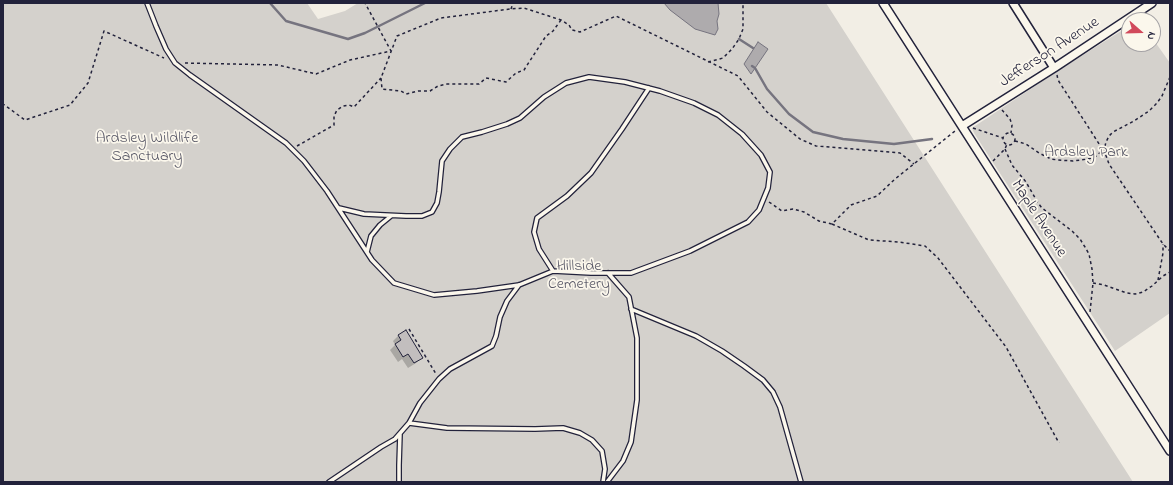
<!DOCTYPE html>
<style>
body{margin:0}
#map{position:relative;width:1173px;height:485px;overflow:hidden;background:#f2eee5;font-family:"Indie Flower",sans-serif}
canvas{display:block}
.frame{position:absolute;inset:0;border:4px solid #22223b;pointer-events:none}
.north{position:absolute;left:1121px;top:12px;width:40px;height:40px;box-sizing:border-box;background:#fbf7ec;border:1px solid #a4a2a5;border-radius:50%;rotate:110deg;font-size:11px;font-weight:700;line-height:16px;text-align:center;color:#22223b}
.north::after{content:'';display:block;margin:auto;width:14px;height:18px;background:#d1495b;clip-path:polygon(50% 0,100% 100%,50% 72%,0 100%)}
</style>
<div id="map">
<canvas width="1173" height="485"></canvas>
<div class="frame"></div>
<div class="north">N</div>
</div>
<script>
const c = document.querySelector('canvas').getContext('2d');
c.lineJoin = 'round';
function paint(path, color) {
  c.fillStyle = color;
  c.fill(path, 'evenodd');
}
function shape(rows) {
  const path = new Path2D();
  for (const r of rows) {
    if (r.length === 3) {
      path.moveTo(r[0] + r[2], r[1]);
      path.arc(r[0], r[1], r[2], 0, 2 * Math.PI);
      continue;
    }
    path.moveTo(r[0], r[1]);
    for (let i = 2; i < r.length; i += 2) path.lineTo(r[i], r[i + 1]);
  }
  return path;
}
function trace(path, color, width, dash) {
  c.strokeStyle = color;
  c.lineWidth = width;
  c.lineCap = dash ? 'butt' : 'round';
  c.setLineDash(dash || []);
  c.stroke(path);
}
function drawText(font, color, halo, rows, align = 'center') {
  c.font = font + ' "Indie Flower",sans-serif';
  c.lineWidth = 3.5;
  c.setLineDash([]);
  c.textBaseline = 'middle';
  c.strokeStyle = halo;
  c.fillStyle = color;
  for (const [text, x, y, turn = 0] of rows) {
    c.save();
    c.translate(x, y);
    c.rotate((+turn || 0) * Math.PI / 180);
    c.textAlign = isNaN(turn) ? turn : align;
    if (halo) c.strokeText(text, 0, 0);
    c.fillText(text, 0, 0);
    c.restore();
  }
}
const green = shape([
 [3,3,307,3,318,19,345,11,358,3,826,3,1133,482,3,482],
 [1129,26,1129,44,1153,44,1153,39,1170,63,1170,313,1115,351,992,161,974,133,972,128,1056,72]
]);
const water = shape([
 [664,3,718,3,719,14,717,21,718,29,715,35,695,29,670,10,664,3],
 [758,42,768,49,751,74,744,64,758,42]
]);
const shadow = shape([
 [405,331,421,358,416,363,408,368,402,359,398,362,390,350,395,345,393,341,398,336]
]);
const stream = shape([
 [270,3,286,21,348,39,365,33,425,3],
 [739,39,753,48],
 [752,66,755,68,767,89,789,114,813,132,843,139,894,144,932,139]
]);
const building = shape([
 [406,330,423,358,414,363,408,354,403,357,395,344,401,340,398,335,406,330]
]);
const path = shape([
 [511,9,513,3],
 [561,20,553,31,546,36,524,70,516,73,506,82,486,78,479,84,447,84,438,86,430,91,418,91,406,94,401,91,382,89,381,78,397,36,441,18,510,9,524,8,561,20,569,25,572,30,580,32,616,16,738,76,767,112,800,139,816,146,900,153,914,164],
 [708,62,723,58,732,49,739,39,743,29,743,3],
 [185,63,278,65,316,74,350,60,391,51,365,3],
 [1057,75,1058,80,1103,150],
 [1170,77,1162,96,1157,103,1149,111,1134,121,1113,132,1109,136,1106,142,1104,150,1109,164,1163,244,1170,251],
 [3,105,3,104,25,120,70,105,88,83,104,31,164,58],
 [1002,110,1010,119,1012,125,1011,133],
 [973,128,1003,138],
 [1009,139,6],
 [1015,141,1026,144,1039,153,1051,159,1058,160,1073,161,1088,159,1095,157,1103,150],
 [297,146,334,125,334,116,337,110,343,106,349,105,354,107,381,78],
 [1005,149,1012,165,1026,182,1038,203,1042,208,1072,231,1080,239,1085,247,1089,254,1092,269,1093,283,1090,312],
 [993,161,1005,149,1007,144],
 [769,202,782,211,793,209,804,212,819,221,832,224,851,205,877,196,895,179,955,131],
 [832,224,869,240,899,242,925,246,938,258,1006,347,1059,443],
 [1158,280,1163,253,1163,244],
 [1093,283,1104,285,1127,293,1135,294,1143,292,1152,286,1163,276,1170,272],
 [409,329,436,374]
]);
const lane = shape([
 [147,3,156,26,166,49,175,63,190,75,286,143,304,161,327,191,372,260,394,283,434,295,477,291,519,285,553,271,591,273,631,273,690,251,748,222,759,210,768,188,770,172,761,155,742,134,718,115,694,103,660,91,625,82,589,77,566,83,544,97,520,118,507,124,482,132,462,137,450,149,442,161,439,192,437,203,432,212,422,216,406,216,364,214,339,208],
 [367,252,371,236,380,225,391,216],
 [553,271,539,249,534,232,537,218,567,196,591,173,622,129,649,88],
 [631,309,696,336,722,351,744,366,763,380,773,392,780,407,801,482],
 [409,423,447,428,535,429,563,428,580,433,592,440,602,451,605,469,603,482],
 [329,482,381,447,395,439,409,423,420,403,439,379,450,369,492,346,496,336,500,317,507,301,519,285],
 [399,482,399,465,400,434],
 [607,482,623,461,631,442,637,400,637,338,629,297,608,273]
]);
const street = shape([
 [883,3,1170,451],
 [1013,3,1054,68],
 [962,126,1054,68,1152,3]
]);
const streetNames = [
 ["Jefferson Avenue",1050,53,-33],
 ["Maple Avenue",1038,219,57]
];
const parkNames = [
 ["Ardsley Wildlife",147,139],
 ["Sanctuary",147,157],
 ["Ardsley Park",1086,153],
 ["Hillside",579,267],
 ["Cemetery",579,285]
];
paint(green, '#d4d1cc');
paint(water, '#aeabad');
trace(water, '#76747f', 1);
paint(shadow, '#0003');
trace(stream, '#76747f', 2.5);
paint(building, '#c2bebe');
trace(building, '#22223b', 1);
trace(lane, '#22223b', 6);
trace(street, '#22223b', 10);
trace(path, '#22223b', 1.5, [3, 3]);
trace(lane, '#fbf7ec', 3.5);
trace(street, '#fbf7ec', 7);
drawText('16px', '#22223b', '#fbf7ec', streetNames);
drawText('16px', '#575766', '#fbf7ec', parkNames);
</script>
